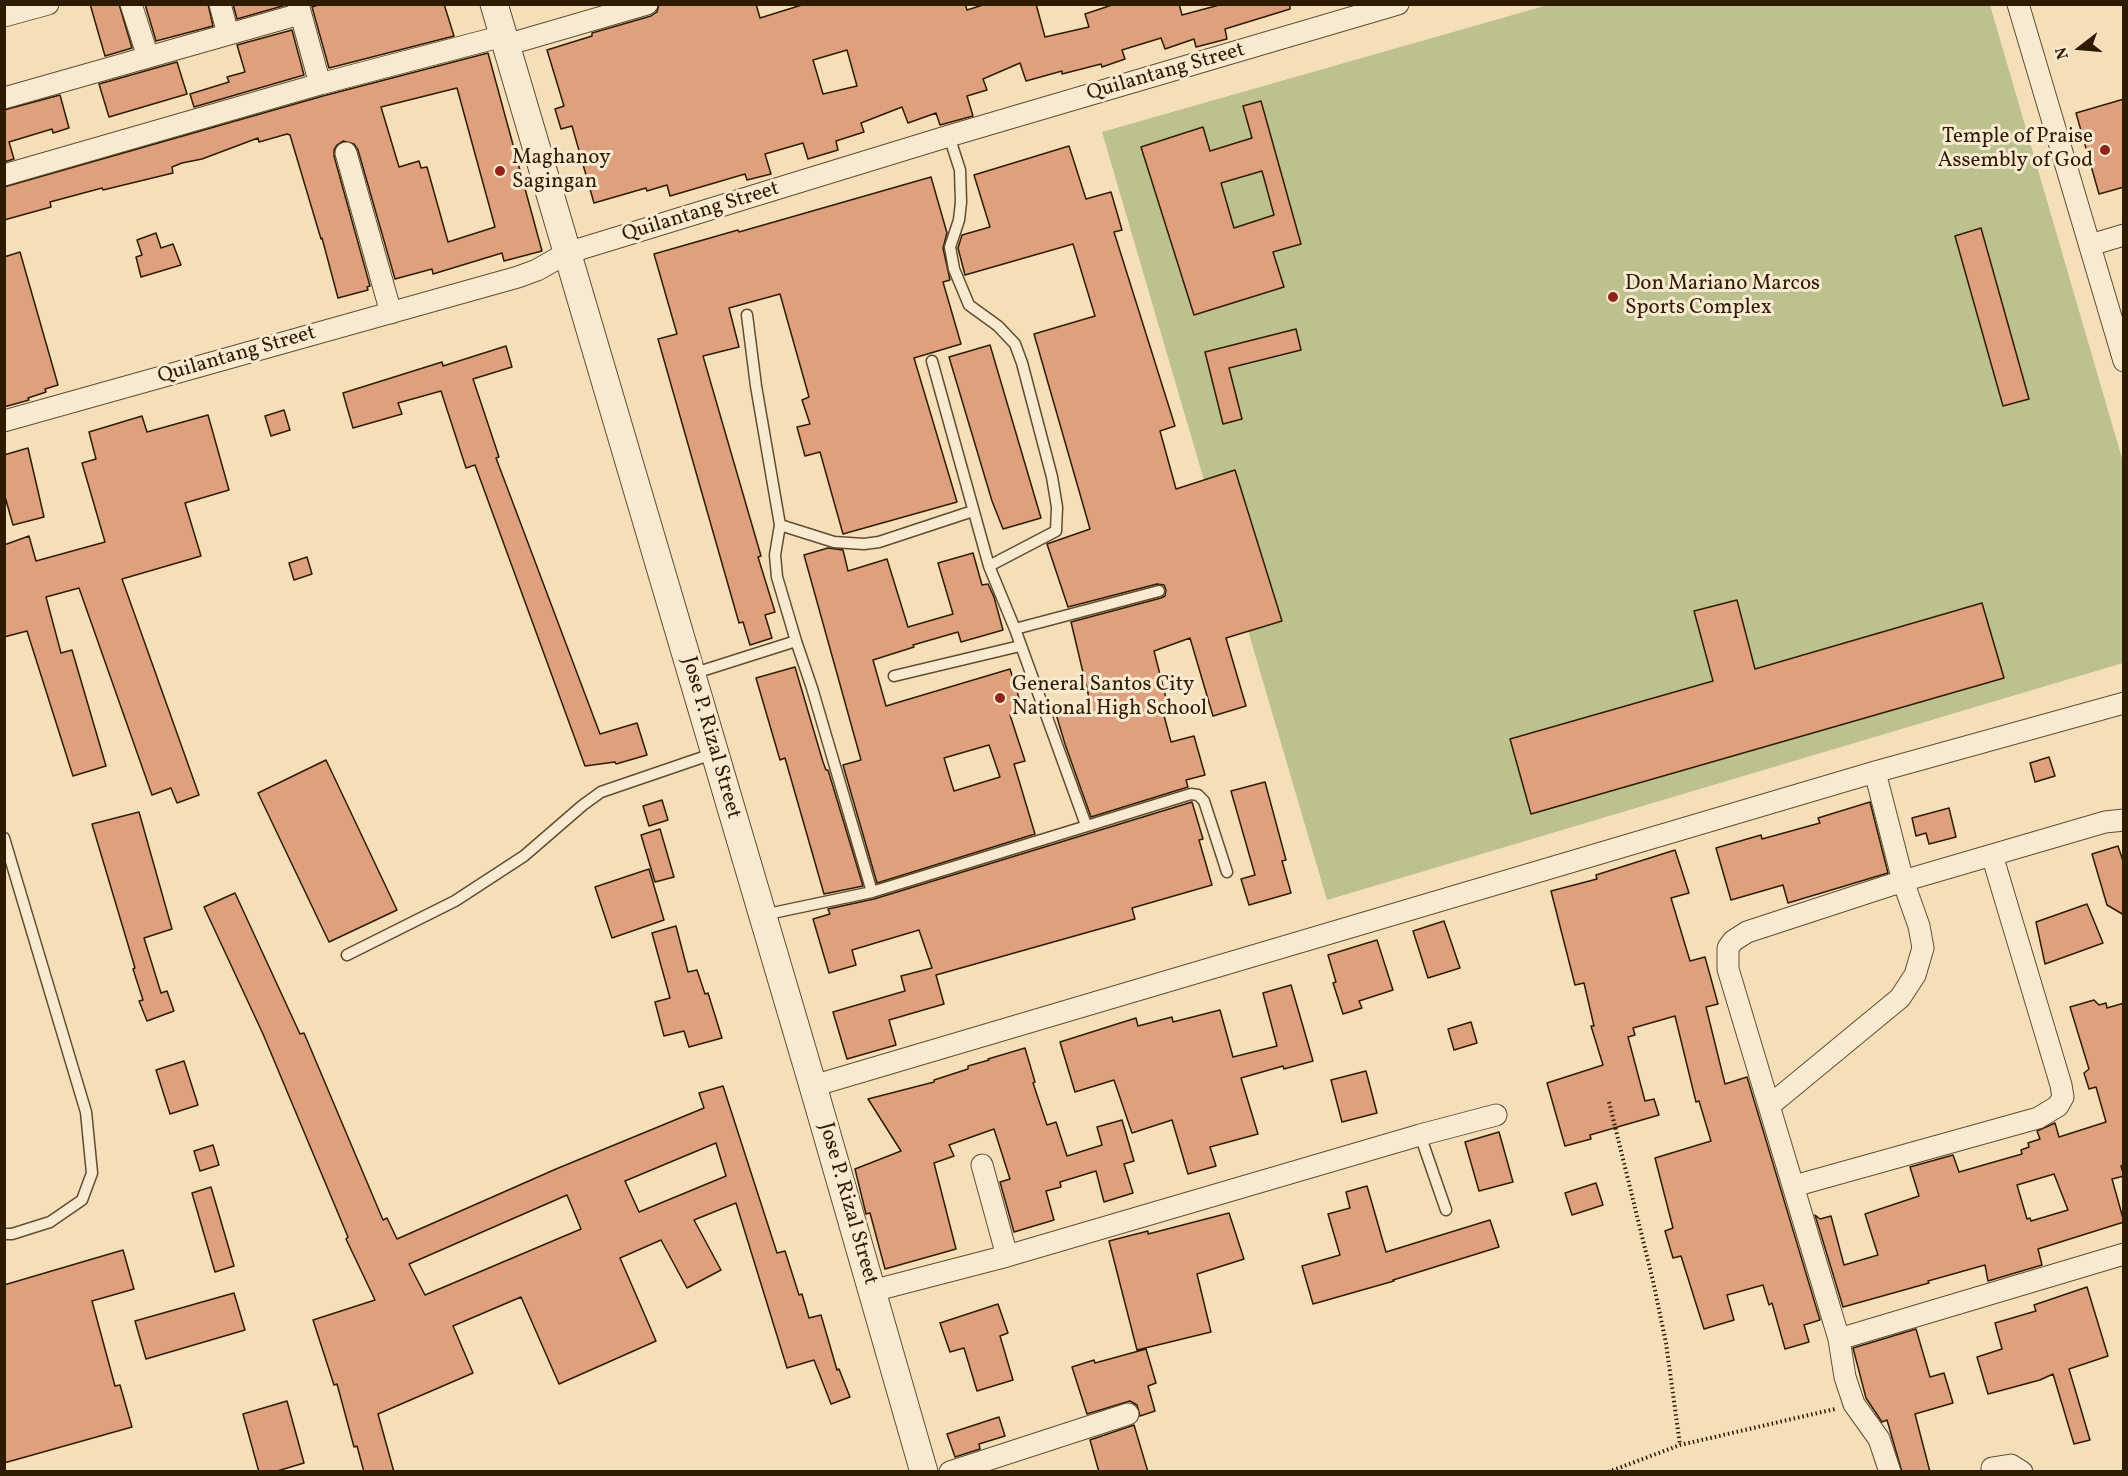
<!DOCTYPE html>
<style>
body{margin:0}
#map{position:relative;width:2128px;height:1476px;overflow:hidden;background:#f4dfb8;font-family:Vollkorn,serif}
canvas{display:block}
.frame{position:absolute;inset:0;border:6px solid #2e1c02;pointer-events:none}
.north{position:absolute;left:2050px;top:18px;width:60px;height:60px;-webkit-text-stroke:4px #f8ead1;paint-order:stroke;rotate:254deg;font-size:16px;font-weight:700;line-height:24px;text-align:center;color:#2e1c02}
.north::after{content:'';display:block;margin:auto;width:21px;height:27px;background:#2e1c02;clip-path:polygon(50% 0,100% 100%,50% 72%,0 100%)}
</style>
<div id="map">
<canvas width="2128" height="1476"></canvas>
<div class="frame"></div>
<div class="north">N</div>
</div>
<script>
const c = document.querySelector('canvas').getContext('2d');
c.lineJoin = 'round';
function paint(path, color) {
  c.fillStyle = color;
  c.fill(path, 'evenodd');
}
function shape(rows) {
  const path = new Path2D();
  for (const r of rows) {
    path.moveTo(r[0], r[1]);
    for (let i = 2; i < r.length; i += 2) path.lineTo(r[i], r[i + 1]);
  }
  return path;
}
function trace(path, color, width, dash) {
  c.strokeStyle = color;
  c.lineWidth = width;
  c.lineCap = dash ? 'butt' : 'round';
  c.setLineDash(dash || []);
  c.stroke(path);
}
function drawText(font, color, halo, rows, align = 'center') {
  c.font = font + ' Vollkorn,serif';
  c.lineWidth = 6;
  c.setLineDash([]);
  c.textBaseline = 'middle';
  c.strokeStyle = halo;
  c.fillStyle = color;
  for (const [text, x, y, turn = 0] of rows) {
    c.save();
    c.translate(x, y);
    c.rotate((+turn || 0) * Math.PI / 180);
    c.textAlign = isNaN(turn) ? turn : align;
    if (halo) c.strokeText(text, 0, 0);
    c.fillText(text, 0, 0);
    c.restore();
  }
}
const green = shape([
 [1548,5,1990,5,2123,462,2123,663,1327,900,1102,132]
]);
const building = shape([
 [90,4,119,4,132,48,105,56,90,4],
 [145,4,208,4,213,26,156,41,145,4],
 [233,4,286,4,286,5,237,19,233,4],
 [321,4,444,4,454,36,329,68,312,7,321,4],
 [659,4,756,4,760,18,805,4,965,4,967,10,986,4,1036,4,1045,37,1089,27,1085,14,1115,4,1179,4,1182,15,1223,4,1290,4,1290,9,1225,29,1227,39,1196,47,1194,39,1165,49,1161,38,1122,50,1125,59,1102,67,1101,64,1062,74,1062,71,1026,81,1020,63,983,79,987,90,967,96,973,116,940,125,936,113,908,123,902,107,861,123,864,132,836,141,838,150,808,159,803,143,765,154,771,174,747,180,745,174,670,196,667,185,647,191,646,188,594,203,572,126,561,129,555,109,564,106,547,50,592,36,592,33,651,16,657,12,659,4],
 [847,50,857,86,823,94,813,60,847,50],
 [292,30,304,75,194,107,190,94,229,82,227,77,245,72,237,45,292,30],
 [488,53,542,251,504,261,502,253,433,274,432,269,395,279,358,150,354,144,343,141,337,145,334,150,334,156,370,286,367,287,368,290,338,298,322,238,321,239,290,135,287,134,259,142,258,138,202,159,182,163,172,167,173,173,103,190,102,188,50,202,51,207,4,220,4,187,323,96,488,53],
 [457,88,495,227,448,242,427,167,421,168,419,161,399,167,381,107,457,88],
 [177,62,187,94,109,117,99,84,177,62],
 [60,95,69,128,53,133,52,129,9,142,14,159,4,162,4,110,60,95],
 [2124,99,2124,187,2099,194,2076,113,2124,99],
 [1261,101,1301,244,1273,252,1284,287,1194,315,1141,147,1203,127,1210,151,1252,138,1243,106,1261,101],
 [1262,171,1274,215,1234,228,1221,183,1262,171],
 [1069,146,1086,199,1111,192,1122,230,1114,232,1175,426,1160,431,1176,489,1235,470,1282,621,1226,638,1246,706,1213,716,1190,638,1154,651,1168,706,1162,708,1171,742,1194,736,1205,775,1186,780,1188,787,1091,817,1065,744,1056,714,1091,706,1071,622,1161,598,1165,596,1166,590,1164,585,1157,584,1068,607,1047,544,1090,529,1034,334,1095,316,1073,244,965,275,958,248,962,235,990,227,974,175,1069,146],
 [931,177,947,233,943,248,950,280,943,282,961,344,914,358,957,502,843,534,820,452,805,456,797,427,810,424,802,400,809,397,780,294,729,308,739,347,703,356,761,556,758,557,775,612,765,615,772,638,750,645,743,622,739,623,658,339,677,334,654,254,738,230,739,232,931,177],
 [1981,228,2029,399,2003,406,1955,236,1981,228],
 [156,233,161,248,173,244,181,265,141,277,136,257,142,255,137,240,156,233],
 [20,252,58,385,45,389,46,392,28,398,29,400,4,407,4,257,20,252],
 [1296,329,1301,350,1229,368,1242,419,1223,424,1205,352,1296,329],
 [990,345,1041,518,1003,529,992,501,949,357,990,345],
 [506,346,512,367,473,379,499,457,496,458,600,734,637,723,647,755,616,764,615,762,585,766,475,465,466,468,441,391,398,403,402,414,353,428,343,393,442,362,443,366,506,346],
 [284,410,290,430,271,436,265,416,284,410],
 [208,415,229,490,185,503,201,556,122,579,199,795,177,803,171,788,152,795,79,588,46,597,61,653,72,650,106,766,73,776,27,631,4,637,4,545,29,536,36,561,105,542,82,463,96,459,89,432,142,416,147,432,208,415],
 [28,448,44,517,13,525,4,493,4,455,28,448],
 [828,548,843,550,848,571,887,559,908,627,953,614,938,563,973,553,982,585,988,584,994,597,1003,630,961,642,958,632,913,645,914,647,873,660,886,706,1010,669,1023,711,1010,715,1025,761,1014,764,1035,834,877,883,843,765,861,760,804,555,828,548],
 [989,745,1000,777,954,791,944,758,989,745],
 [307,557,312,574,294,580,289,563,307,557],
 [1737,600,1755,669,1982,603,2004,678,1531,814,1510,739,1713,681,1694,611,1737,600],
 [795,667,823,762,826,770,828,770,863,886,824,894,785,758,780,760,756,678,795,667],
 [2049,757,2055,776,2035,782,2030,763,2049,757],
 [326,760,397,910,329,942,258,793,326,760],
 [1265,782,1286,860,1282,861,1291,893,1249,905,1241,879,1255,875,1231,791,1265,782],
 [662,800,668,820,649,826,643,806,662,800],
 [1192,802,1203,839,1199,840,1212,885,1132,908,1135,919,936,975,944,1004,889,1020,896,1045,847,1059,833,1012,905,991,901,976,932,968,919,930,852,950,856,965,829,973,813,919,830,914,828,909,874,899,1192,802],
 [1870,802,1888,873,1788,903,1783,885,1731,900,1716,848,1761,835,1762,839,1820,823,1818,818,1870,802],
 [1949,808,1956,837,1929,844,1926,833,1916,836,1912,818,1949,808],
 [139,812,172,929,144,938,161,993,167,991,174,1011,147,1021,139,1001,143,1000,133,969,135,968,92,824,139,812],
 [660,829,674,877,655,882,641,835,660,829],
 [2118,846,2124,864,2124,915,2107,905,2092,854,2118,846],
 [1675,850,1689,893,1671,898,1690,961,1705,957,1718,1004,1706,1007,1725,1084,1747,1077,1820,1320,1804,1325,1809,1342,1785,1349,1772,1303,1769,1305,1763,1285,1727,1295,1734,1320,1704,1329,1681,1256,1673,1258,1665,1231,1673,1228,1655,1158,1711,1141,1699,1101,1696,1102,1675,1016,1633,1028,1635,1035,1628,1037,1645,1101,1654,1099,1659,1115,1590,1135,1591,1139,1565,1146,1547,1083,1603,1065,1591,1026,1594,1026,1584,983,1575,985,1551,891,1597,879,1596,875,1675,850],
 [649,869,664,920,612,938,595,887,649,869],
 [235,893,300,1034,304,1033,383,1220,387,1218,397,1239,556,1169,704,1108,699,1093,723,1086,777,1253,785,1251,799,1295,802,1294,809,1318,821,1315,837,1370,839,1369,850,1397,831,1404,814,1360,787,1368,736,1203,694,1220,721,1270,687,1288,661,1240,620,1258,656,1341,559,1384,521,1297,453,1326,473,1373,378,1414,394,1472,364,1472,357,1446,354,1447,337,1384,334,1385,313,1320,375,1300,346,1239,348,1237,263,1034,204,907,235,893],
 [716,1143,726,1176,639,1212,625,1181,716,1143],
 [567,1195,581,1229,425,1295,409,1264,567,1195],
 [2087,904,2103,943,2045,964,2036,922,2087,904],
 [1444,921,1460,968,1428,978,1413,931,1444,921],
 [676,926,688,972,697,970,705,994,708,993,722,1038,689,1047,684,1031,664,1036,655,1002,670,998,652,933,676,926],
 [1377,940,1393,990,1359,1001,1362,1008,1343,1014,1333,983,1336,982,1328,955,1377,940],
 [1291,985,1313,1061,1284,1069,1283,1066,1241,1078,1258,1134,1210,1147,1216,1166,1188,1174,1172,1120,1132,1133,1114,1080,1075,1092,1060,1042,1136,1018,1138,1026,1172,1017,1173,1022,1220,1010,1233,1057,1277,1046,1263,993,1291,985],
 [2094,1000,2099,1005,2106,1003,2107,1008,2124,1003,2124,1165,2121,1166,2124,1176,2112,1179,2124,1222,2038,1249,2042,1265,1988,1281,1985,1265,1928,1281,1929,1283,1843,1307,1815,1215,1820,1219,1831,1216,1844,1265,1878,1255,1865,1214,1919,1196,1910,1167,1953,1155,1959,1172,2022,1154,2021,1150,2029,1147,2028,1143,2040,1139,2037,1131,2055,1123,2059,1137,2106,1122,2096,1087,2089,1089,2084,1073,2089,1069,2070,1007,2094,1000],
 [2054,1174,2068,1210,2031,1221,2030,1218,2027,1219,2017,1185,2054,1174],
 [1471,1022,1477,1043,1454,1050,1448,1029,1471,1022],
 [1025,1048,1035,1082,1033,1083,1047,1125,1056,1122,1067,1156,1102,1145,1097,1127,1122,1120,1134,1161,1124,1164,1133,1193,1104,1202,1096,1171,1060,1182,1061,1187,1046,1191,1054,1220,1014,1232,1000,1182,1010,1179,994,1129,949,1145,954,1156,934,1163,956,1249,885,1269,870,1213,866,1214,855,1169,901,1151,868,1099,934,1082,934,1080,968,1069,968,1066,989,1060,988,1059,1025,1048],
 [184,1061,198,1105,170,1114,156,1070,184,1061],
 [1366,1071,1377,1113,1342,1122,1331,1080,1366,1071],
 [1499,1132,1513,1182,1479,1191,1465,1142,1499,1132],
 [213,1145,219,1165,200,1171,194,1151,213,1145],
 [1596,1183,1603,1205,1572,1215,1565,1193,1596,1183],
 [1367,1186,1386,1252,1490,1220,1499,1247,1393,1280,1394,1281,1313,1304,1302,1266,1340,1255,1328,1214,1350,1208,1346,1192,1367,1186],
 [211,1187,234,1266,215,1272,192,1193,211,1187],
 [1229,1213,1244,1259,1197,1274,1211,1332,1137,1350,1109,1241,1148,1231,1148,1234,1229,1213],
 [123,1250,134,1289,92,1301,115,1386,120,1385,132,1427,4,1463,4,1285,123,1250],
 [2087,1287,2108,1356,2069,1369,2090,1440,2074,1444,2053,1374,2040,1380,1988,1394,1977,1357,2002,1349,1995,1323,2036,1311,2034,1305,2087,1287],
 [234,1293,245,1330,146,1359,135,1321,234,1293],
 [998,1304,1008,1333,1000,1336,1013,1380,977,1391,964,1348,950,1352,940,1323,998,1304],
 [1916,1329,1930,1377,1944,1373,1953,1403,1915,1414,1930,1472,1902,1472,1887,1420,1882,1422,1866,1398,1853,1348,1916,1329],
 [1146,1349,1156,1383,1148,1386,1155,1411,1140,1416,1137,1405,1130,1401,1087,1414,1072,1367,1094,1360,1095,1363,1146,1349],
 [287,1401,304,1463,274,1472,259,1472,243,1414,287,1401],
 [999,1417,1005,1436,979,1444,980,1449,955,1457,947,1434,999,1417],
 [1134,1425,1148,1472,1099,1472,1090,1440,1134,1425]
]);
const path = shape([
 [1609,1102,1653,1281,1666,1343,1680,1445],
 [1608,1472,1680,1445,1835,1409]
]);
const service = shape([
 [949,136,960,170,961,202,959,220,950,247,954,269,969,305,998,326,1015,344,1022,363,1052,477,1057,507,1056,531,989,566],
 [747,315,756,386,780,525,775,555,777,577,796,641],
 [932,361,989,566,1015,629,1086,825],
 [780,525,834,542,864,544,879,542,973,511],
 [1015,629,1159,591],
 [692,674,796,641,812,688,872,892],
 [894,676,1020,646],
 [4,838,86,1112,92,1173,82,1200,50,1222,12,1234,4,1234],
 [763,915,872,892,1191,794,1198,795,1204,801,1227,872],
 [347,955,455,901,524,856,583,805,601,792,715,753],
 [1420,1135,1446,1210]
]);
const minor = shape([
 [131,4,148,57],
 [220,4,228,34],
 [298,4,320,84],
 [2018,4,2124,361],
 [4,16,48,4],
 [506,45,647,4],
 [4,98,300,14],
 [346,153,391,313],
 [4,175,320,84,503,36],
 [2090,245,2124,235],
 [4,421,518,277,537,270,567,253,949,136,1398,4],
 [813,1086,1875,772,2124,703],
 [1769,1106,1900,998,1915,975,1923,948,1919,926,1903,881,1875,772],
 [982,1165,1007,1256],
 [1794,1186,2038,1118,2058,1106,2063,1097,2061,1085,1992,855],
 [872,1291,1007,1256,1420,1135,1496,1115],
 [1839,1339,2124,1254],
 [1992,1468,2011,1465,2022,1472],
 [950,1472,1128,1414],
 [1890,1472,1879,1439,1854,1404,1845,1377,1839,1339,1728,969,1728,948,1733,941,1747,932,1903,881,2105,822,2124,820]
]);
const tertiary = shape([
 [494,4,813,1086,924,1472]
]);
const markers = [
 [2105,150,6,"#8f2418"],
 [500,171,6,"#8f2418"],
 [1613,297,6,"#8f2418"],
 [1000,698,6,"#8f2418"]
];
const streetNames = [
 ["Quilantang Street",1166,73,-16],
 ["Quilantang Street",701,213,-17],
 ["Quilantang Street",237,356,-16],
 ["Jose P. Rizal Street",710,738,74],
 ["Jose P. Rizal Street",847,1204,74]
];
const poiNames = [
 ["Temple of Praise",2093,138,"right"],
 ["Assembly of God",2093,162,"right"],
 ["Maghanoy",512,159],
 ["Sagingan",512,183],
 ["Don Mariano Marcos",1625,285],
 ["Sports Complex",1625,309],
 ["General Santos City",1012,686],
 ["National High School",1012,710]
];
paint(green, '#bcc18e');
paint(building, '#dfa07e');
trace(building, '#2e1c02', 1.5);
trace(service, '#604d30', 13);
trace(minor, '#604d30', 23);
trace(tertiary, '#604d30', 29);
trace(path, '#2e1c02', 4, [1.5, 3]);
trace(service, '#f8ead1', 10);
trace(minor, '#f8ead1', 21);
trace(tertiary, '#f8ead1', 27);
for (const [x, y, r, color] of markers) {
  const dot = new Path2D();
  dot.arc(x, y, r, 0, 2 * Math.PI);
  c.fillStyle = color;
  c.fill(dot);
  trace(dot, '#f8ead1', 2);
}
drawText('21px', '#2e1c02', '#f8ead1', streetNames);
drawText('21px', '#2e1c02', '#f8ead1', poiNames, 'left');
</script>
